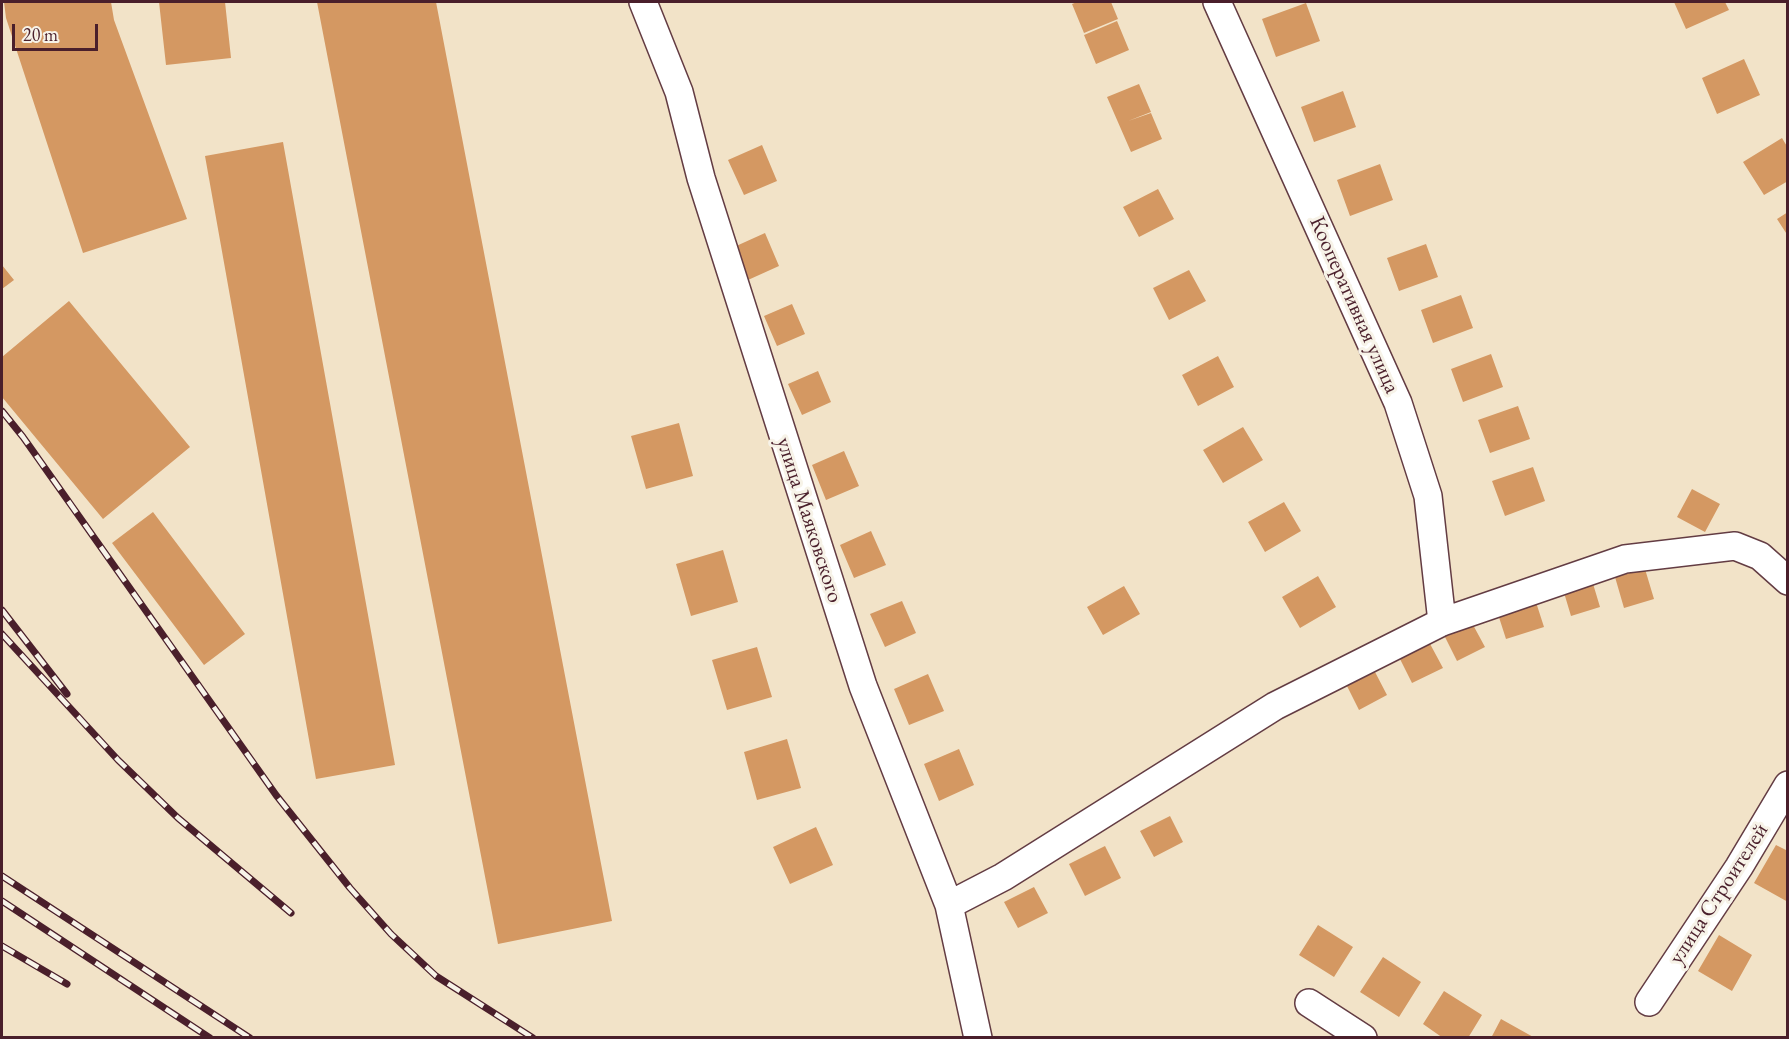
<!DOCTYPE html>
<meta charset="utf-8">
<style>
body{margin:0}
#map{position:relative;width:1789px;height:1039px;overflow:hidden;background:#f2e3c8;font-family:"EB Garamond",serif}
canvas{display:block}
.frame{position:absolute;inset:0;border:3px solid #4a1f2b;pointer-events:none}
.scale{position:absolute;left:12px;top:24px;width:86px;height:27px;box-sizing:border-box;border:3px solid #4a1f2b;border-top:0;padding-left:8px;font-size:18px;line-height:21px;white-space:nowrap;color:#4a1f2b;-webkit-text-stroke:4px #f7f3e8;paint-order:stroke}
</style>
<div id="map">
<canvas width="1789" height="1039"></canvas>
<div class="frame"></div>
<div class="scale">20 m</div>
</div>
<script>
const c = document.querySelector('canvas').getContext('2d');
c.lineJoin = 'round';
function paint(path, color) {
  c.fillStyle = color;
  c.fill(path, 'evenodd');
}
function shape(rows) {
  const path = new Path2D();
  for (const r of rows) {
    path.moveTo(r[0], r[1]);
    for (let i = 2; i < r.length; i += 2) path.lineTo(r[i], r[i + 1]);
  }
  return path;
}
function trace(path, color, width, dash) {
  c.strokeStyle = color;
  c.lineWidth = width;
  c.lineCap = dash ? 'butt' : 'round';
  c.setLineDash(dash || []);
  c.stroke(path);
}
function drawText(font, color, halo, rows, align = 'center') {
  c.font = font + ' "EB Garamond",serif';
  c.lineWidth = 6;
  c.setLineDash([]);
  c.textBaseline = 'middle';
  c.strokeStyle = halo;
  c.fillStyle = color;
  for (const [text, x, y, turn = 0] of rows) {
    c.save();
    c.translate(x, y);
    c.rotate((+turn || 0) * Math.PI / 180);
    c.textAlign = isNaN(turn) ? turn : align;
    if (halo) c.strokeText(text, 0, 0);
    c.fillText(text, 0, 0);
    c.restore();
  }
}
const building = shape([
 [4,2,111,2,114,20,187,219,83,253,6,18],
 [159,2,225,2,231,58,166,65],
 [317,2,436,2,612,921,498,944],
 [1077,2,1111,2,1118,19,1084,33,1072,4],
 [1674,2,1725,2,1729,10,1686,29],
 [1306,3,1320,41,1276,57,1262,19],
 [1117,21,1129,50,1096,64,1084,35],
 [1744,59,1760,95,1717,114,1702,78],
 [1139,84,1151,112,1128,121,1151,113,1162,139,1131,152,1107,97],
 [1343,91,1356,127,1314,142,1301,107],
 [1782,138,1788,148,1788,181,1764,195,1743,162],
 [283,142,395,765,316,779,205,156],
 [762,145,777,181,744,195,728,160],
 [1380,164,1393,200,1350,216,1337,180],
 [1158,189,1174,219,1139,237,1123,207],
 [1788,212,1788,236,1777,219],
 [765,233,779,266,748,280,734,247],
 [1426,244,1438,277,1399,291,1387,258],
 [2,265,14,280,2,289],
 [1189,270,1206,301,1169,320,1153,288],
 [1461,295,1473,328,1433,343,1421,310],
 [69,301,190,447,103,519,2,397,2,357],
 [792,304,805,334,777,346,764,316],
 [1491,354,1503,387,1463,402,1451,369],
 [1218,356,1234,387,1198,406,1182,375],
 [818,371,831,402,802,415,788,384],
 [1518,406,1530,439,1490,453,1478,420],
 [679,423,693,476,646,489,631,436],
 [1243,427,1263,460,1223,483,1203,450],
 [844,451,859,486,826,500,812,465],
 [1533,467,1545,501,1505,516,1492,481],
 [1692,489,1720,504,1705,532,1677,517],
 [1284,502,1301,531,1265,552,1248,522],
 [153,512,245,634,204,665,112,543],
 [871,531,886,565,854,578,840,545],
 [723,550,738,602,691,616,676,564],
 [1645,569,1654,599,1624,608,1615,577],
 [1318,576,1336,607,1300,628,1282,597],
 [1591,577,1600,607,1571,616,1562,586],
 [1124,586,1140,614,1103,635,1087,607],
 [1534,596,1544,627,1506,639,1496,608],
 [902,601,916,633,885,647,870,614],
 [1472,623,1485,647,1457,661,1445,637],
 [1429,642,1443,668,1412,683,1399,657],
 [757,647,772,697,727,710,712,660],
 [1375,672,1387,695,1359,710,1347,686],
 [928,674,944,711,909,725,894,689],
 [787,739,801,788,757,800,744,752],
 [959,749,974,785,939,801,924,764],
 [1170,816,1183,842,1154,857,1140,831],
 [816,827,833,865,790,884,773,847],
 [1776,845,1788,851,1788,902,1754,883],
 [1105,846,1121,878,1085,896,1069,864],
 [1034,887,1048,913,1018,928,1004,902],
 [1318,925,1353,947,1334,977,1299,955],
 [1719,935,1752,955,1732,991,1698,971],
 [1383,957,1421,982,1399,1017,1360,992],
 [1444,991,1482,1015,1468,1038,1443,1038,1423,1024],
 [1501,1019,1535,1038,1491,1038]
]);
const minor = shape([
 [643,2,679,92,701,178,863,686,949,905,978,1038],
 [1217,2,1398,403,1428,496,1442,622],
 [949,905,1003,877,1275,706,1442,622,1625,559,1735,546,1760,556,1788,581],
 [1649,1002,1739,867,1788,785],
 [1309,1003,1363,1038]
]);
const rail = shape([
 [2,411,23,437,276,795,350,888,391,934,436,976,533,1038],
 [2,610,67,694],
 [2,634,118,760,178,818,291,913],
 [2,876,250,1038],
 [2,901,210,1038],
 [2,946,67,984]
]);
const streetNames = [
 ["Кооперативная улица",1354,305,66],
 ["улица Маяковского",809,520,72],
 ["улица Строителей",1719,894,-57]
];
paint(building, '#d49862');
trace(minor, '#633c43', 30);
trace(minor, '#fff', 27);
trace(rail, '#4a1f2b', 7);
trace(rail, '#f7f3e8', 4.5, [14]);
drawText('22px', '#4a1f2b', '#f7f3e8', streetNames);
</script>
